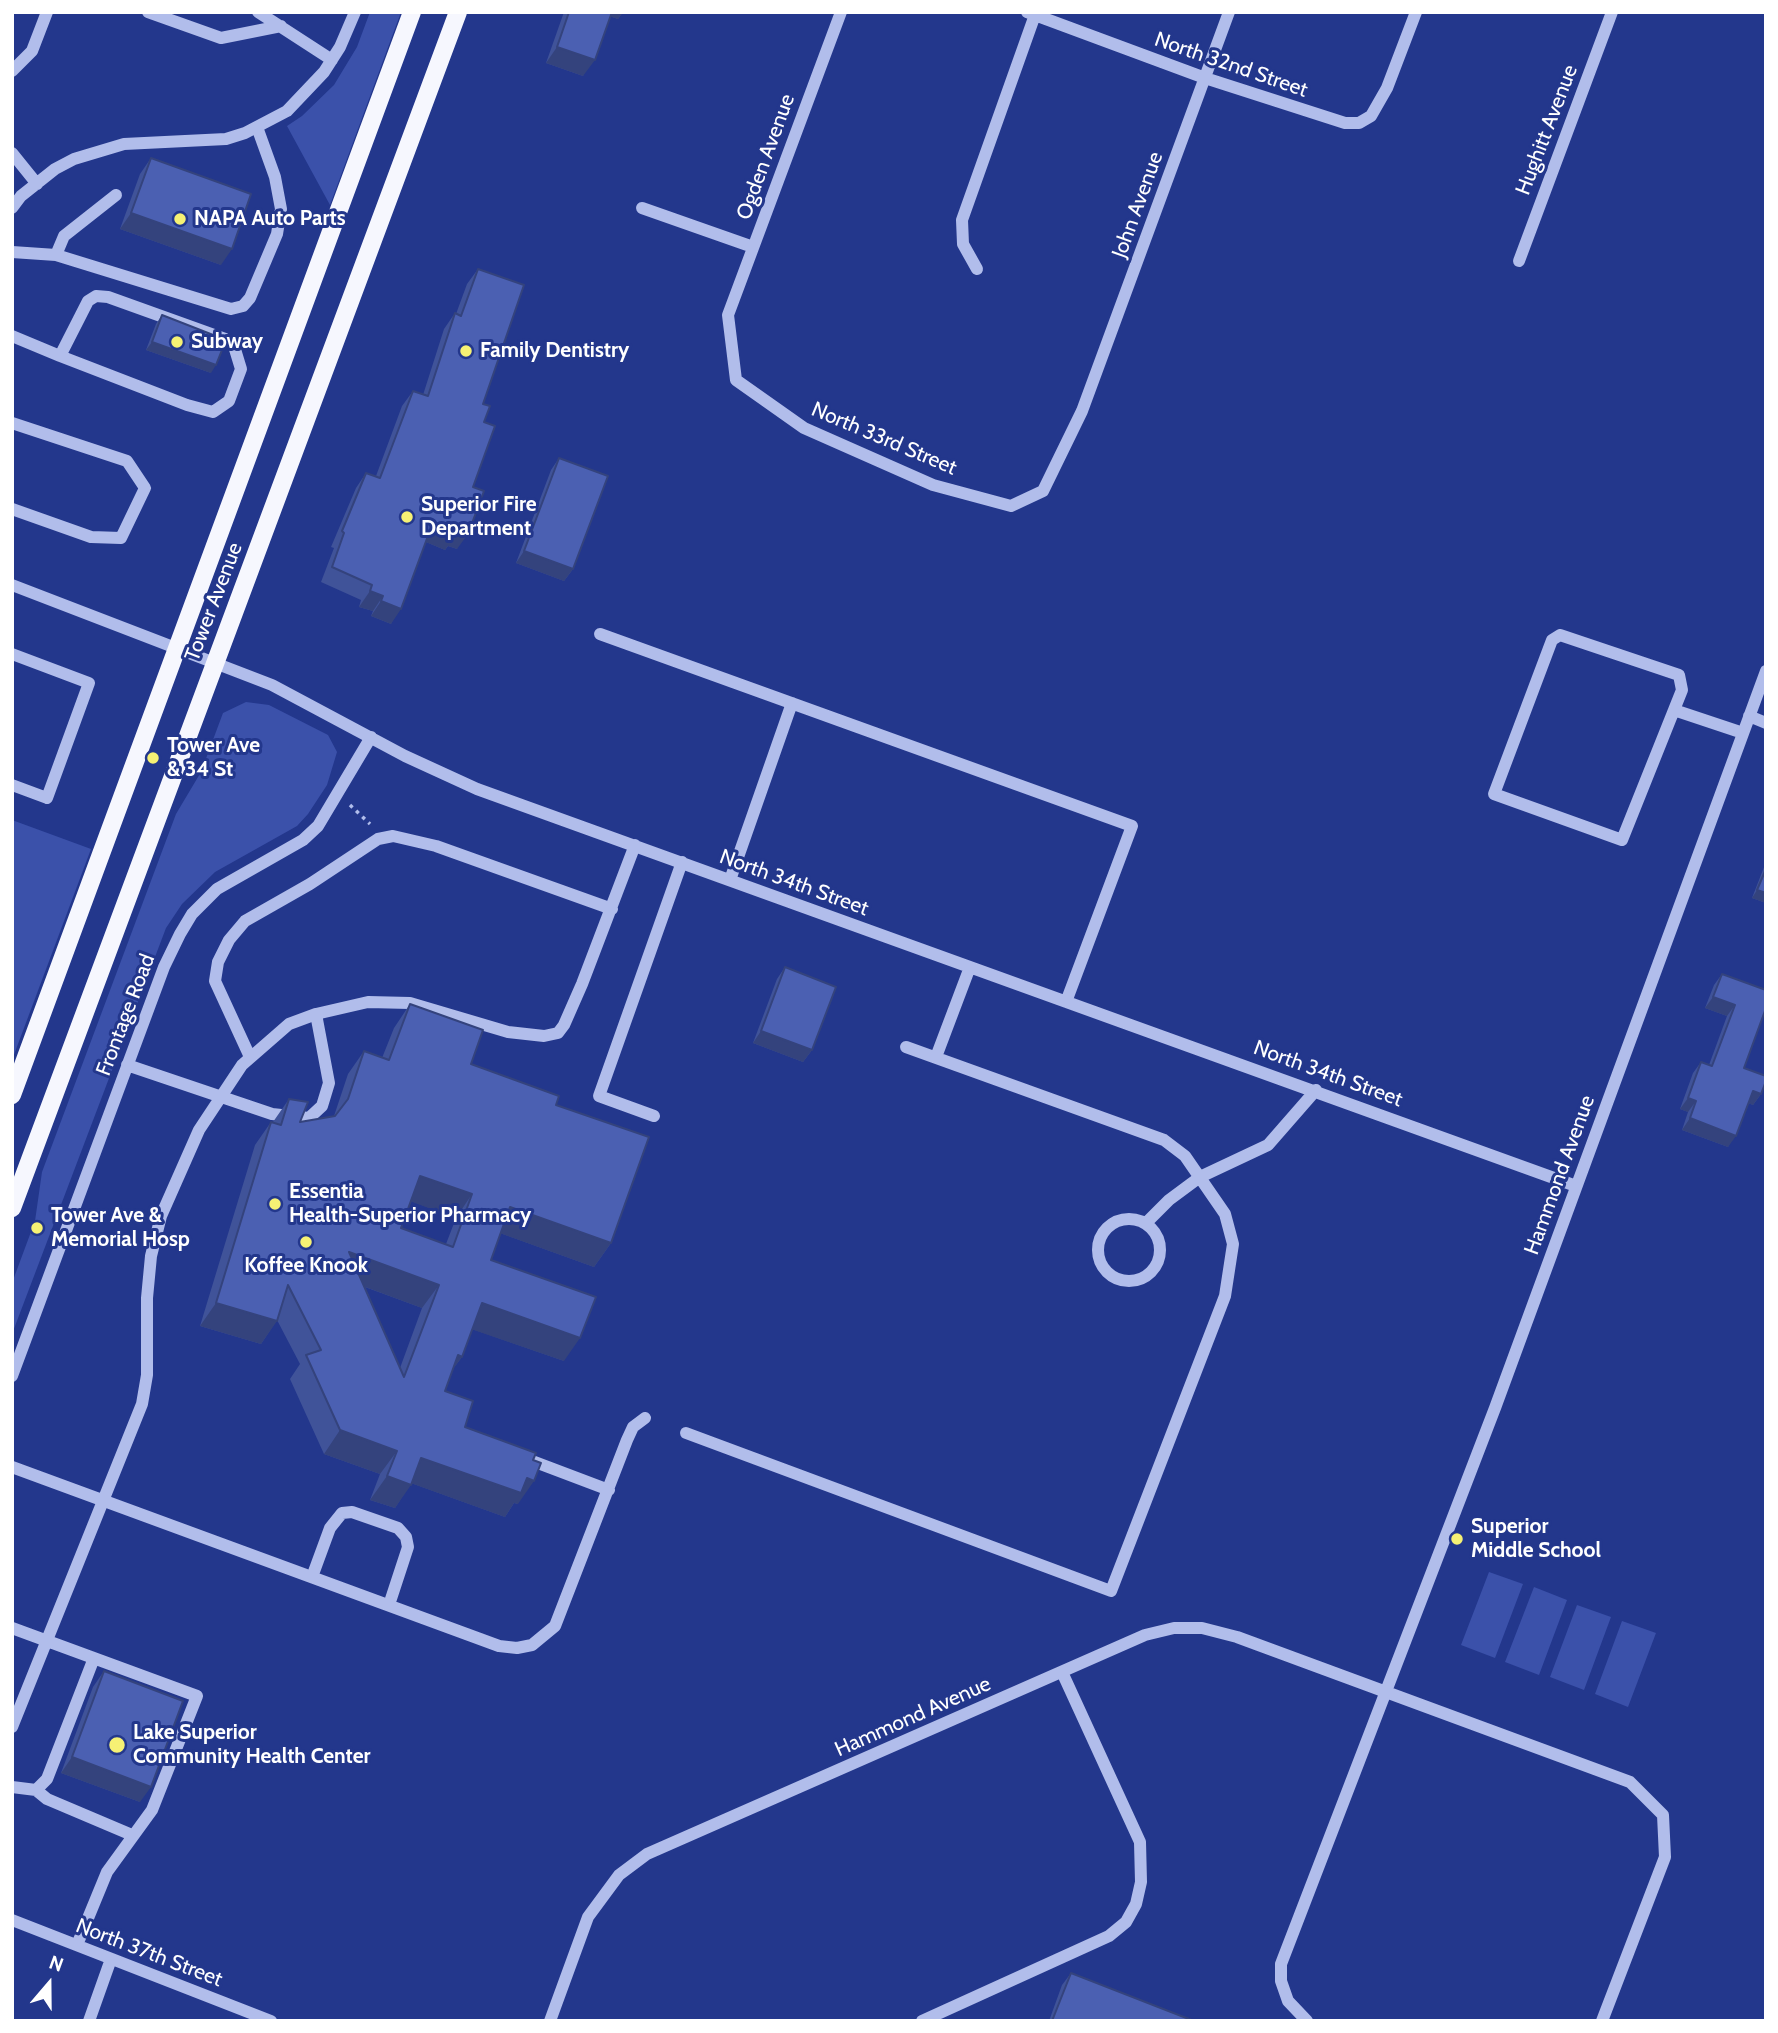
<!DOCTYPE html>
<style>
body{margin:0}
#map{position:relative;width:1778px;height:2033px;overflow:hidden;background:#23378c;font-family:Cabin,sans-serif}
canvas{display:block}
.frame{position:absolute;inset:0;border:14px solid #fff;pointer-events:none}
.north{position:absolute;left:14px;top:1949px;width:70px;height:70px;-webkit-text-stroke:5px #23378c;paint-order:stroke;rotate:20deg;font-size:19px;font-weight:700;line-height:28px;text-align:center;color:#fff}
.north::after{content:'';display:block;margin:auto;width:24px;height:32px;background:#fff;clip-path:polygon(50% 0,100% 100%,50% 72%,0 100%)}
</style>
<div id="map">
<canvas width="1778" height="2033"></canvas>
<div class="frame"></div>
<div class="north">N</div>
</div>
<script>
const c = document.querySelector('canvas').getContext('2d');
c.lineJoin = 'round';
function paint(path, color) {
  c.fillStyle = color;
  c.fill(path, 'evenodd');
}
function shape(rows) {
  const path = new Path2D();
  for (const r of rows) {
    if (r.length === 3) {
      path.moveTo(r[0] + r[2], r[1]);
      path.arc(r[0], r[1], r[2], 0, 2 * Math.PI);
      continue;
    }
    path.moveTo(r[0], r[1]);
    for (let i = 2; i < r.length; i += 2) path.lineTo(r[i], r[i + 1]);
  }
  return path;
}
function trace(path, color, width, dash) {
  c.strokeStyle = color;
  c.lineWidth = width;
  c.lineCap = dash ? 'butt' : 'round';
  c.setLineDash(dash || []);
  c.stroke(path);
}
function drawText(font, color, halo, rows, align = 'center') {
  c.font = font + ' Cabin,sans-serif';
  c.lineWidth = 6;
  c.setLineDash([]);
  c.textBaseline = 'middle';
  c.strokeStyle = halo;
  c.fillStyle = color;
  for (const [text, x, y, turn = 0] of rows) {
    c.save();
    c.translate(x, y);
    c.rotate((+turn || 0) * Math.PI / 180);
    c.textAlign = isNaN(turn) ? turn : align;
    if (halo) c.strokeText(text, 0, 0);
    c.fillText(text, 0, 0);
    c.restore();
  }
}
const green = shape([
 [370,12,401,12,330,205,287,126,302,116,334,85,357,47],
 [246,702,269,705,328,735,337,752,327,785,308,814,297,826,215,872,182,904,166,928,12,1334,12,1283,35,1221,42,1172,176,814,201,772,223,713],
 [12,820,91,849,12,1060],
 [1489,1572,1523,1584,1495,1658,1461,1645],
 [1534,1587,1567,1600,1539,1675,1505,1662],
 [1577,1605,1611,1617,1584,1690,1550,1677],
 [1622,1621,1656,1633,1628,1707,1595,1694]
]);
const path = shape([
 [350,805,370,824]
]);
const minor = shape([
 [148,12,221,38,281,26],
 [258,12,332,60],
 [841,12,728,315,736,380,804,428,933,485,1011,506,1043,491,1082,411,1229,12],
 [1027,12,1205,78,1345,123,1359,123,1371,116,1387,88,1416,12],
 [12,71,32,51,47,12],
 [12,153,37,184],
 [12,208,21,196,55,169,74,159,124,144,226,139,245,133,287,111,324,72,340,47,355,12],
 [642,208,753,247],
 [12,252,56,255,231,309,243,306,250,298,277,234,281,209,275,177,257,127],
 [56,255,64,236,116,195],
 [1519,261,1612,12],
 [977,269,963,244,962,220,1036,12],
 [12,336,60,356,187,405,213,412,229,401,241,369,234,346,225,339,108,297,96,296,88,301,60,356],
 [12,423,127,461,145,488,121,538,91,537,12,509],
 [12,585,272,685,405,756,477,789,1576,1186],
 [600,634,1132,826,1066,1002],
 [1560,635,1679,675,1682,690,1622,840,1494,794,1552,640,1560,635],
 [12,654,89,683,47,798,12,785],
 [1674,710,1743,733],
 [1749,716,1766,723],
 [730,880,792,703],
 [250,1057,215,981,218,962,229,940,245,921,310,884,378,839,393,836,436,846,612,909],
 [936,1057,970,967],
 [127,1065,272,1114,309,1118,322,1106,329,1083,316,1014],
 [654,1116,599,1096,682,862],
 [1129,1250,31],
 [1146,1223,1169,1200,1200,1177,1268,1145,1316,1090],
 [12,1376,164,967,180,934,192,914,217,889,303,840,318,826,371,737],
 [686,1433,1111,1591,1225,1296,1233,1244,1225,1214,1185,1156,1164,1140,906,1047],
 [527,1459,609,1490],
 [12,1467,499,1646,517,1648,532,1645,555,1626,627,1440,633,1427,645,1418],
 [312,1577,330,1528,342,1513,352,1512,398,1528,406,1537,408,1547,389,1605],
 [12,1628,197,1696,152,1810,107,1872,77,1945],
 [12,1727,142,1404,147,1375,147,1298,151,1256,161,1216,199,1130,242,1065,289,1024,316,1014,368,1002,410,1003,508,1032,544,1036,558,1033,564,1025,582,984,635,845],
 [12,1787,36,1790,47,1779,94,1658],
 [36,1790,47,1799,132,1835],
 [12,1920,271,2021],
 [89,2021,111,1959],
 [550,2021,588,1917,619,1875,647,1854,1145,1635,1174,1628,1202,1628,1237,1637,1630,1782,1663,1815,1665,1857,1602,2021],
 [922,2021,1109,1936,1126,1922,1136,1904,1141,1882,1140,1842,1062,1672],
 [1307,2021,1288,2001,1281,1981,1281,1964,1495,1408,1766,671]
]);
const major = shape([
 [12,1095,412,12],
 [12,1208,458,12]
]);
const wall = shape([
 [564,12,623,12,618,19,610,16,583,76,546,63],
 [151,158,221,265,120,229,140,174],
 [478,269,484,422,473,487,457,549,448,546,445,550,426,542,391,624,371,616,373,611,359,607,361,600,321,582,334,548,331,547,356,488,366,473,376,476,402,406,413,391,423,395,444,329,455,313,456,314,467,284],
 [162,315,211,373,146,350,156,324],
 [559,458,573,569,564,581,516,563,551,470],
 [1766,862,1766,903,1752,898],
 [785,967,812,1050,803,1062,753,1043,777,979],
 [1722,974,1766,990,1744,1068,1761,1094,1753,1105,1748,1103,1728,1147,1682,1130,1688,1112,1680,1109,1693,1073,1701,1062,1709,1065,1727,1016,1705,1008,1714,985],
 [410,1004,471,1064,556,1105,611,1243,594,1267,500,1233,491,1260,564,1361,472,1329,462,1357,452,1370,445,1391,465,1427,518,1504,514,1503,505,1517,411,1483,395,1508,370,1500,380,1474,324,1454,290,1379,300,1364,277,1320,261,1344,200,1326,255,1145,271,1122,273,1122,289,1099,300,1122,334,1116,348,1074,364,1051,382,1058,394,1028],
 [411,1201,456,1218,446,1244,401,1228],
 [365,1287,422,1308,400,1368],
 [104,1671,140,1802,61,1773,93,1687],
 [1071,1973,1194,2021,1049,2021,1062,1985]
]);
const shadedWall = shape([
 [607,12,623,12,618,19,605,15],
 [557,47,595,60,583,76,546,63],
 [131,213,232,249,221,265,120,229],
 [152,342,216,365,211,373,146,350],
 [432,525,457,530,468,534,457,549,448,546,445,550,421,540],
 [524,551,573,569,564,581,516,563],
 [370,591,383,596,373,611,359,607],
 [381,601,401,609,391,624,371,616],
 [1757,890,1766,893,1766,903,1752,898],
 [1713,997,1735,1005,1727,1016,1705,1008],
 [761,1031,812,1050,803,1062,753,1043],
 [1753,1091,1761,1094,1753,1105,1745,1102],
 [1688,1098,1696,1101,1688,1112,1680,1109],
 [1690,1118,1736,1136,1728,1147,1682,1130],
 [420,1176,472,1194,456,1218,404,1199],
 [510,1207,611,1243,594,1267,494,1231],
 [349,1252,439,1285,422,1308,333,1275],
 [216,1303,277,1321,261,1344,200,1326],
 [482,1303,580,1338,564,1361,465,1327],
 [458,1355,462,1357,445,1380],
 [340,1430,397,1451,380,1474,324,1454],
 [421,1458,527,1478,534,1481,518,1504,514,1503,505,1517,405,1481],
 [387,1476,411,1485,395,1508,370,1500],
 [72,1757,151,1787,140,1802,61,1773]
]);
const building = shape([
 [569,12,612,12,595,60,557,47,569,12],
 [151,158,251,194,232,249,131,213,151,158],
 [478,269,524,285,483,404,490,406,484,422,495,426,473,487,484,491,468,534,457,530,456,534,432,525,401,609,381,601,383,596,370,591,372,585,332,567,344,533,342,531,366,473,380,478,413,391,428,396,455,313,461,316,478,269],
 [162,315,226,340,216,365,152,342,162,315],
 [559,458,608,476,573,569,524,551,559,458],
 [1766,869,1766,893,1757,890,1766,869],
 [785,967,836,987,812,1050,761,1031,785,967],
 [1722,974,1766,990,1766,1008,1744,1068,1766,1076,1766,1081,1761,1094,1753,1091,1736,1136,1690,1118,1696,1101,1688,1098,1701,1062,1712,1066,1735,1005,1713,997,1722,974],
 [410,1004,483,1030,471,1064,559,1096,556,1105,649,1137,611,1243,510,1207,491,1260,596,1297,580,1338,482,1303,462,1357,458,1355,445,1391,473,1401,465,1427,536,1453,533,1460,541,1463,534,1481,527,1478,521,1493,421,1458,411,1485,387,1476,397,1451,340,1430,306,1355,321,1350,288,1285,277,1321,216,1303,271,1122,281,1125,289,1099,308,1102,300,1122,335,1116,348,1099,364,1051,389,1060,410,1004],
 [420,1176,472,1194,453,1247,401,1228,420,1176],
 [349,1252,439,1285,404,1377,349,1252],
 [104,1671,183,1701,151,1787,72,1757,104,1671],
 [1071,1973,1194,2021,1052,2021,1071,1973]
]);
const markers = [
 [180,219,7,"#f6f174"],
 [177,342,7,"#f6f174"],
 [466,351,7,"#f6f174"],
 [407,517,7,"#f6f174"],
 [153,758,7,"#f6f174"],
 [275,1204,7,"#f6f174"],
 [37,1228,7,"#f6f174"],
 [306,1242,7,"#f6f174"],
 [1457,1539,7,"#f6f174"],
 [117,1745,9,"#f6f174"]
];
const streetNames = [
 ["North 32nd Street",1231,65,19],
 ["Hughitt Avenue",1547,130,-69],
 ["Ogden Avenue",766,157,-70],
 ["John Avenue",1138,205,-70],
 ["North 33rd Street",884,439,23],
 ["Tower Avenue",214,602,-69],
 ["North 34th Street",794,883,20],
 ["Frontage Road",126,1015,-69],
 ["North 34th Street",1328,1074,20],
 ["Hammond Avenue",1560,1175,-70],
 ["Hammond Avenue",913,1717,-24],
 ["North 37th Street",149,1953,21]
];
const poiNames = [
 ["NAPA Auto Parts",194,219],
 ["Subway",191,342],
 ["Family Dentistry",480,351],
 ["Superior Fire",421,505],
 ["Department",421,529],
 ["Tower Ave",167,746],
 ["& 34 St",167,770],
 ["Essentia",289,1192],
 ["Health-Superior Pharmacy",289,1216],
 ["Tower Ave &",51,1216],
 ["Memorial Hosp",51,1240],
 ["Koffee Knook",306,1266,"center"],
 ["Superior",1471,1527],
 ["Middle School",1471,1551],
 ["Lake Superior",133,1733],
 ["Community Health Center",133,1757]
];
paint(green, '#3b51aa');
trace(path, '#b1bdeb', 3.5, [3.5, 5]);
trace(minor, '#b1bdeb', 12);
trace(major, '#f6f7fe', 18);
paint(wall, '#405399');
paint(shadedWall, '#34437d');
paint(building, '#4b60b2');
trace(building, '#34437d', 2);
for (const [x, y, r, color] of markers) {
  const dot = new Path2D();
  dot.arc(x, y, r, 0, 2 * Math.PI);
  c.fillStyle = color;
  c.fill(dot);
  trace(dot, '#23378c', 2.5);
}
drawText('21px', '#fff', '#23378c', streetNames);
drawText('bold 21px', '#fff', '#23378c', poiNames, 'left');
</script>
